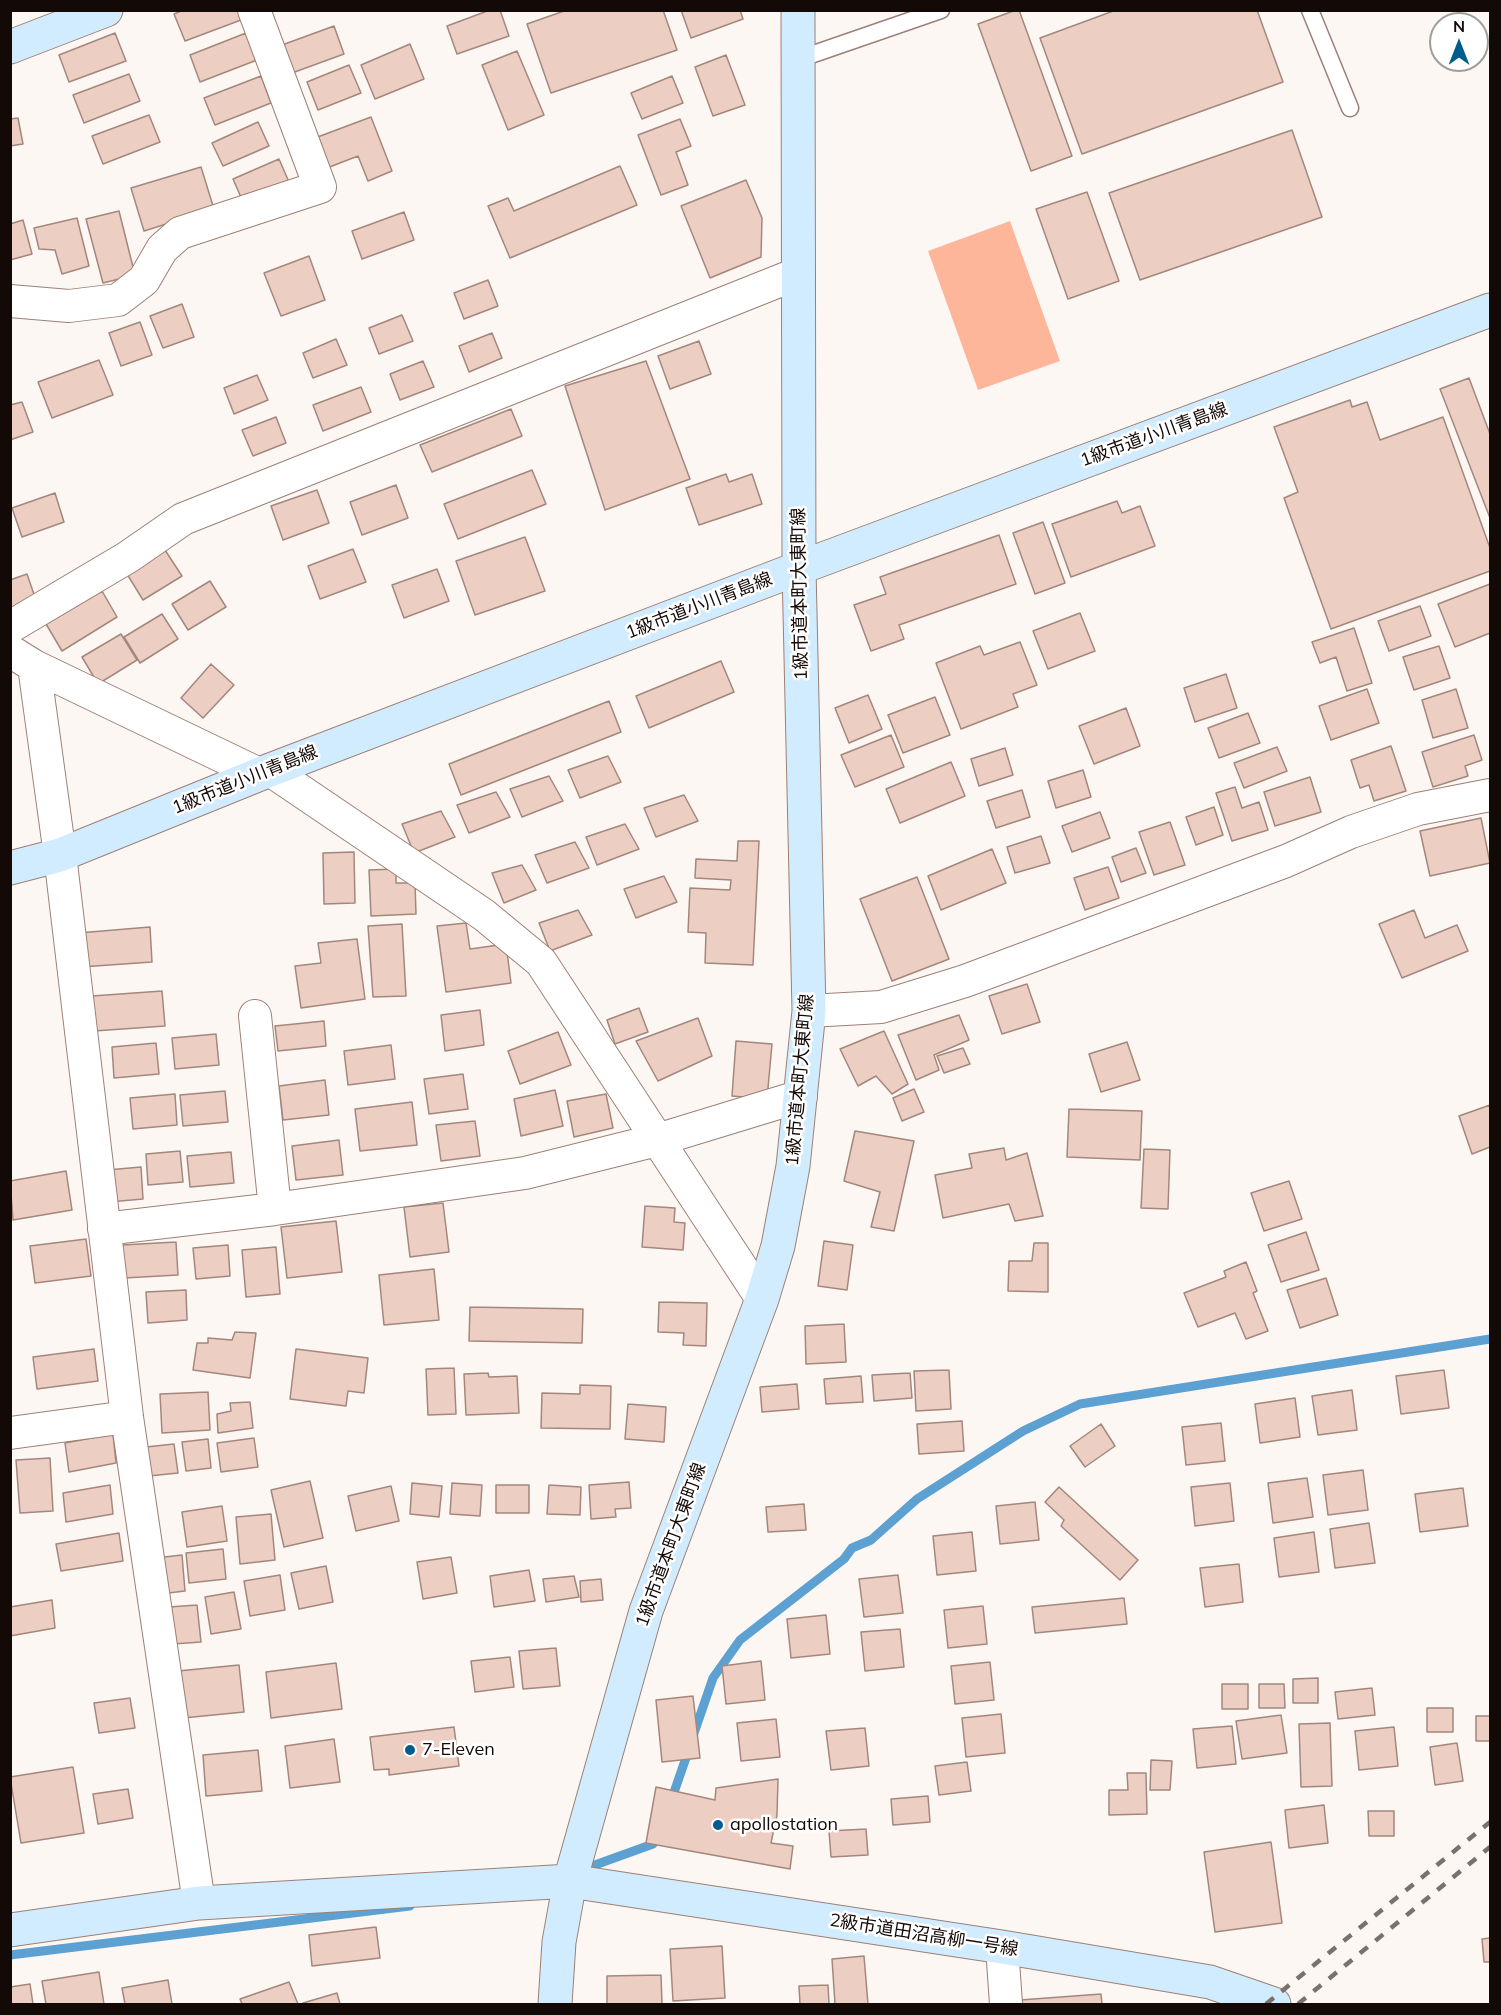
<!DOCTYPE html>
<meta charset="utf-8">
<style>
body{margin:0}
#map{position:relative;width:1501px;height:2015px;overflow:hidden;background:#fdf7f4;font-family:Mulish,sans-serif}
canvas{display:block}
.frame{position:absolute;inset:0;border:12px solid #130906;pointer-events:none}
.north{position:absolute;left:1429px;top:12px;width:60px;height:60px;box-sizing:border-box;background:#fff;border:2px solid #a19d9b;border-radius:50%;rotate:0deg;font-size:16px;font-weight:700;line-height:24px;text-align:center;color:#130906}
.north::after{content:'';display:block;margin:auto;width:21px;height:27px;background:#005c8d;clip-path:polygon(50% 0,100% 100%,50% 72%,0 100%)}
</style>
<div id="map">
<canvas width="1501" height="2015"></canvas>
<div class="frame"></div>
<div class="north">N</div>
</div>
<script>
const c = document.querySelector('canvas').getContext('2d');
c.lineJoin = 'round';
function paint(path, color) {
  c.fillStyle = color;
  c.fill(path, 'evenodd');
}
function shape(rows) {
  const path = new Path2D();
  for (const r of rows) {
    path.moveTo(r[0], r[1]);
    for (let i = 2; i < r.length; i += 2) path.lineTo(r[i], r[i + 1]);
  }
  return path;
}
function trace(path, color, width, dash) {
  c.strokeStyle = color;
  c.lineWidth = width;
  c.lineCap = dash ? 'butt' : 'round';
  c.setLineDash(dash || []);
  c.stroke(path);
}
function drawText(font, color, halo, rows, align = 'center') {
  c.font = font + ' Mulish,"Noto Sans JP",sans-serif';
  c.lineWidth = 5;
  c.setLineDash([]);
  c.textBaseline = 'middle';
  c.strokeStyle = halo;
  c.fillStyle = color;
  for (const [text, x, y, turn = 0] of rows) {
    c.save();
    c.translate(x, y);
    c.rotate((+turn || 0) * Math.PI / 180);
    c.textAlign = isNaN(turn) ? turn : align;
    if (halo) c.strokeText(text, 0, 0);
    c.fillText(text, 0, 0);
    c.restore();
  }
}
const green = shape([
 [1010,221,1060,361,978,390,928,251]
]);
const stream = shape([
 [693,1736,713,1678,740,1640,844,1559,852,1548,871,1540,917,1499,1023,1431,1080,1404,1490,1339],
 [671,1801,689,1749],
 [581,1870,653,1844,659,1834],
 [10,1955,410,1906]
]);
const building = shape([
 [184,10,238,10,241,20,185,41,174,14,184,10],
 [490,10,500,10,509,36,457,54,447,26,490,10],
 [567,10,663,10,677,50,551,93,527,24,567,10],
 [681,10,740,10,743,19,691,38,681,10],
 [1016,10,1019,10,1072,156,1031,171,978,24,1016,10],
 [1116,10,1257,10,1283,82,1082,154,1040,38,1116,10],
 [334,26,344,54,292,73,282,45,334,26],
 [115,33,126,61,69,82,59,55,115,33],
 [246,33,257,60,200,82,190,55,246,33],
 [410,44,424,79,375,99,361,65,410,44],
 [517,51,544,115,508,130,482,65,517,51],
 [726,55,745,105,713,116,695,67,726,55],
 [349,65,361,93,318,110,307,82,349,65],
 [129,74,140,101,84,123,73,95,129,74],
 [261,76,271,103,215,125,204,98,261,76],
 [672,76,683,103,642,119,631,93,672,76],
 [149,115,160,142,103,164,92,136,149,115],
 [371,117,392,171,368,181,358,156,327,168,315,138,371,117],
 [18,118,23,144,10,146,10,119,18,118],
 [680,119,691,146,676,152,688,185,661,195,638,135,680,119],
 [258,122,269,146,223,166,212,143,258,122],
 [1292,130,1322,217,1140,280,1109,193,1292,130],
 [279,159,289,182,243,202,233,179,279,159],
 [620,166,637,205,510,258,488,206,508,198,514,211,620,166],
 [201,167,214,209,144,231,131,188,201,167],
 [746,180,762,218,761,257,710,278,681,206,746,180],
 [1087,192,1119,281,1068,299,1036,209,1087,192],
 [119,211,135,275,103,283,86,219,119,211],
 [404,212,414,240,362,259,352,231,404,212],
 [77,218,89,266,62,274,55,250,39,249,34,228,77,218],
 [23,220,32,254,10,260,10,224,23,220],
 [309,256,325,300,281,316,264,273,309,256],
 [488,280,498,306,464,319,454,293,488,280],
 [182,304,194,337,163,348,150,316,182,304],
 [402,315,413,341,379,354,369,328,402,315],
 [140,322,152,355,121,366,109,333,140,322],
 [492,333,502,358,469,372,459,346,492,333],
 [336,339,347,365,313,378,303,353,336,339],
 [699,341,711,374,670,389,658,356,699,341],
 [99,360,113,395,52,418,38,382,99,360],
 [423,361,434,387,400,400,390,374,423,361],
 [646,361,690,479,605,510,565,386,646,361],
 [257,375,268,400,234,414,224,388,257,375],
 [1469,378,1490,434,1490,518,1440,389,1469,378],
 [361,387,371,412,323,431,313,405,361,387],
 [1350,400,1352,407,1367,402,1380,440,1443,417,1490,548,1490,571,1331,629,1284,498,1298,492,1274,427,1350,400],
 [22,402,33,432,10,440,10,405,22,402],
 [511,409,522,436,432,472,420,445,511,409],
 [276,417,286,443,253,456,242,430,276,417],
 [532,470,546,504,458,539,444,504,532,470],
 [726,474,729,482,752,474,762,504,699,525,686,488,726,474],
 [396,485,408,518,362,535,350,502,396,485],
 [317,490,329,523,283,540,271,506,317,490],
 [55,493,64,522,22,537,12,508,55,493],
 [1117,501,1122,513,1140,506,1155,546,1071,577,1052,524,1117,501],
 [1043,522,1065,583,1035,594,1013,533,1043,522],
 [999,535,1016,584,899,625,904,639,871,651,854,605,886,594,880,577,999,535],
 [525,537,545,591,475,615,456,561,525,537],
 [353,549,366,582,320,599,308,566,353,549],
 [165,550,182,576,143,600,127,574,165,550],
 [437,569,449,601,404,618,392,585,437,569],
 [27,574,37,603,10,612,10,580,27,574],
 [210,581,226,607,188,630,172,604,210,581],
 [1490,584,1490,633,1455,647,1438,604,1490,584],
 [102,591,117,617,62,651,46,624,102,591],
 [1420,606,1431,636,1389,651,1378,621,1420,606],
 [1080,613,1095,651,1048,669,1033,631,1080,613],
 [162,614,178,639,140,663,124,637,162,614],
 [1354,628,1372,683,1347,691,1336,657,1320,663,1312,642,1354,628],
 [121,634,137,660,98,684,82,657,121,634],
 [1020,642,1037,685,1013,694,1018,707,961,729,936,663,980,646,984,655,1020,642],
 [1439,646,1450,678,1414,690,1403,657,1439,646],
 [721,661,734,692,649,728,636,696,721,661],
 [211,664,234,685,203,718,181,698,211,664],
 [1226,674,1237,708,1195,722,1184,688,1226,674],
 [1367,689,1379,723,1331,740,1319,706,1367,689],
 [1456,689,1468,728,1433,738,1422,700,1456,689],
 [868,695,882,729,849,743,835,708,868,695],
 [935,697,950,735,903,753,888,715,935,697],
 [609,701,621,732,461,795,449,764,609,701],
 [1126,708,1140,746,1094,764,1079,726,1126,708],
 [1248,713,1260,743,1219,758,1208,728,1248,713],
 [891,735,904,767,855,787,841,755,891,735],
 [1474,735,1482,760,1465,766,1468,776,1433,787,1422,752,1474,735],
 [1391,746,1406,791,1374,801,1369,785,1360,788,1351,760,1391,746],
 [1277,747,1287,771,1244,788,1234,763,1277,747],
 [1005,748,1013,775,979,786,971,759,1005,748],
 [608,756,621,782,580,798,568,770,608,756],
 [951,762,965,796,900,823,886,789,951,762],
 [1083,770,1091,797,1056,808,1048,781,1083,770],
 [549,776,563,801,522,817,510,789,549,776],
 [1310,777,1321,812,1275,826,1264,792,1310,777],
 [1235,787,1242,808,1259,802,1268,830,1232,841,1216,793,1235,787],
 [1022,790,1030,817,996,828,987,801,1022,790],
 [496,792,510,817,469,833,457,805,496,792],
 [684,795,698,821,656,837,644,808,684,795],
 [1214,807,1223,835,1196,845,1186,817,1214,807],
 [441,811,455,837,414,853,402,824,441,811],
 [1100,812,1110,838,1072,852,1062,826,1100,812],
 [1481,818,1490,863,1430,876,1420,831,1481,818],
 [1170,822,1185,865,1154,875,1139,832,1170,822],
 [625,824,639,849,597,865,586,837,625,824],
 [1041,836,1050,863,1015,873,1007,847,1041,836],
 [738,841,759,841,753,965,705,963,706,933,688,932,690,888,730,890,731,880,695,878,696,859,737,861,738,841],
 [575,842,589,868,547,883,535,855,575,842],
 [1136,848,1146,873,1121,882,1112,857,1136,848],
 [992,849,1006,883,941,910,928,876,992,849],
 [354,852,355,903,324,904,323,853,354,852],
 [522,865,536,890,504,903,492,873,522,865],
 [1108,867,1119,898,1085,910,1074,878,1108,867],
 [396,869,396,883,415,883,416,914,371,916,369,870,396,869],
 [664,876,677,902,636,918,624,889,664,876],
 [917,877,949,959,892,981,860,899,917,877],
 [578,910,592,935,550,951,539,923,578,910],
 [1414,910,1425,938,1457,925,1468,951,1402,978,1379,924,1414,910],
 [466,923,470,949,506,944,511,983,446,992,437,926,466,923],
 [402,924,406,996,373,997,368,926,402,924],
 [150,927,152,962,81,967,78,933,150,927],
 [357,939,365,999,301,1008,295,966,321,963,318,943,357,939],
 [1027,984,1040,1022,1002,1034,989,996,1027,984],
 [162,991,165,1026,94,1031,92,996,162,991],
 [639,1008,648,1032,615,1044,607,1020,639,1008],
 [480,1010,484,1045,445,1051,441,1015,480,1010],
 [959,1015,969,1040,934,1055,939,1070,916,1080,898,1035,959,1015],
 [698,1018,712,1056,658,1081,636,1041,698,1018],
 [324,1021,326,1046,278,1051,275,1026,324,1021],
 [884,1031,908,1084,892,1094,876,1076,858,1086,840,1049,884,1031],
 [558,1032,571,1065,520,1084,508,1051,558,1032],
 [216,1034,219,1065,175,1069,172,1038,216,1034],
 [736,1041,772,1044,767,1099,732,1096,736,1041],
 [1127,1042,1140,1080,1101,1092,1089,1054,1127,1042],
 [156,1043,159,1074,114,1078,112,1047,156,1043],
 [391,1045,395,1079,348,1085,344,1051,391,1045],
 [963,1048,970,1064,944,1073,937,1056,963,1048],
 [463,1074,468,1109,429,1114,424,1079,463,1074],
 [325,1080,329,1115,283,1120,279,1086,325,1080],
 [914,1089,924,1112,902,1121,893,1098,914,1089],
 [555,1090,563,1126,521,1136,514,1099,555,1090],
 [225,1091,228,1122,183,1126,180,1095,225,1091],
 [175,1094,177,1125,133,1129,130,1098,175,1094],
 [606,1094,613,1128,574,1137,567,1101,606,1094],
 [412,1102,417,1145,360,1151,355,1109,412,1102],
 [1490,1105,1490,1147,1472,1154,1459,1116,1490,1105],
 [1069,1109,1142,1111,1140,1160,1067,1157,1069,1109],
 [475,1121,480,1156,441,1161,436,1125,475,1121],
 [855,1131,914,1141,894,1231,871,1227,880,1192,844,1181,855,1131],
 [339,1140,343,1175,296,1180,292,1146,339,1140],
 [1004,1148,1006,1160,1027,1153,1043,1216,1015,1221,1009,1204,943,1218,935,1175,972,1168,969,1154,1004,1148],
 [1144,1149,1170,1150,1168,1209,1141,1208,1144,1149],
 [180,1151,183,1182,148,1185,146,1154,180,1151],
 [231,1152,234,1183,190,1187,187,1156,231,1152],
 [141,1167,143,1199,109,1202,107,1170,141,1167],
 [66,1171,72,1210,13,1220,10,1181,66,1171],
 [1289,1181,1302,1219,1264,1231,1251,1193,1289,1181],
 [443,1203,449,1252,410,1257,404,1207,443,1203],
 [645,1206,675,1208,674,1222,685,1223,683,1250,642,1247,645,1206],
 [336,1221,342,1272,287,1278,281,1227,336,1221],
 [1306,1232,1319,1270,1281,1282,1268,1245,1306,1232],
 [86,1239,91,1276,35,1283,30,1246,86,1239],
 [824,1241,853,1245,847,1290,818,1286,824,1241],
 [176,1242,178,1275,124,1278,122,1245,176,1242],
 [1034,1243,1048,1243,1048,1292,1008,1291,1009,1261,1032,1261,1034,1243],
 [228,1245,230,1276,196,1279,193,1248,228,1245],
 [276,1247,280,1294,246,1297,242,1250,276,1247],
 [1246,1262,1257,1291,1253,1293,1268,1331,1246,1339,1235,1313,1198,1327,1184,1293,1226,1277,1224,1271,1246,1262],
 [434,1269,439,1320,384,1325,379,1275,434,1269],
 [1326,1278,1338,1315,1300,1328,1287,1290,1326,1278],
 [186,1290,187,1320,148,1323,146,1292,186,1290],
 [659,1302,707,1303,706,1346,683,1345,684,1333,658,1332,659,1302],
 [470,1307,583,1309,582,1343,469,1341,470,1307],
 [844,1324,846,1362,806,1364,805,1326,844,1324],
 [235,1332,256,1333,250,1378,193,1370,197,1343,208,1343,208,1338,232,1340,235,1332],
 [94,1349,98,1381,37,1389,33,1357,94,1349],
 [296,1349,368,1358,364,1393,348,1391,346,1406,290,1399,296,1349],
 [454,1368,456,1414,428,1415,426,1369,454,1368],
 [949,1370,951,1409,916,1411,914,1371,949,1370],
 [1444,1370,1449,1408,1401,1414,1396,1376,1444,1370],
 [488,1373,489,1377,517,1376,519,1413,466,1415,464,1374,488,1373],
 [910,1373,912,1398,874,1401,872,1375,910,1373],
 [861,1376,863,1402,826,1404,824,1379,861,1376],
 [797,1384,799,1409,762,1412,760,1387,797,1384],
 [580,1385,611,1386,610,1429,541,1428,542,1393,580,1394,580,1385],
 [1352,1390,1357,1430,1318,1435,1312,1396,1352,1390],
 [208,1392,210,1430,162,1433,160,1394,208,1392],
 [1295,1398,1300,1437,1260,1443,1255,1404,1295,1398],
 [250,1402,253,1428,218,1433,217,1414,231,1411,230,1403,250,1402],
 [628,1404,666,1407,664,1442,625,1439,628,1404],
 [962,1421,964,1451,919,1454,917,1424,962,1421],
 [1221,1423,1225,1461,1186,1465,1182,1427,1221,1423],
 [1101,1424,1115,1446,1085,1467,1070,1446,1101,1424],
 [113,1434,116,1463,69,1472,65,1443,113,1434],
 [254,1438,258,1467,221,1472,217,1443,254,1438],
 [208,1439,211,1468,186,1471,182,1442,208,1439],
 [174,1444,178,1473,149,1476,146,1447,174,1444],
 [50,1458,53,1511,20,1513,16,1460,50,1458],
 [1363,1470,1368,1510,1328,1515,1323,1475,1363,1470],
 [1307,1478,1313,1517,1273,1523,1268,1483,1307,1478],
 [310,1481,323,1538,284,1547,271,1490,310,1481],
 [629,1482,631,1508,615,1509,616,1517,591,1519,589,1485,629,1482],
 [412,1483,442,1486,439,1517,410,1514,412,1483],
 [452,1483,482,1485,480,1516,450,1514,452,1483],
 [1230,1483,1234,1521,1195,1526,1191,1487,1230,1483],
 [110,1485,113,1514,66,1522,63,1493,110,1485],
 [496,1485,529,1485,529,1513,496,1513,496,1485],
 [549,1485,581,1487,580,1515,547,1514,549,1485],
 [391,1486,399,1521,356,1531,348,1496,391,1486],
 [1059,1487,1138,1560,1120,1580,1061,1526,1064,1520,1045,1502,1059,1487],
 [1463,1488,1468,1526,1420,1532,1415,1494,1463,1488],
 [1035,1502,1039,1540,1000,1544,996,1506,1035,1502],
 [804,1504,806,1530,768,1532,766,1507,804,1504],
 [222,1506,227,1541,187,1547,182,1512,222,1506],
 [271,1514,275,1560,240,1564,236,1517,271,1514],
 [1369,1523,1375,1563,1335,1568,1330,1529,1369,1523],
 [972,1532,976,1571,937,1575,933,1536,972,1532],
 [1314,1532,1319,1572,1279,1577,1274,1538,1314,1532],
 [119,1533,123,1561,61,1571,56,1544,119,1533],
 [223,1549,226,1579,189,1583,186,1553,223,1549],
 [182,1555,185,1591,160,1594,156,1558,182,1555],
 [451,1557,457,1593,423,1599,417,1562,451,1557],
 [1239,1564,1243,1602,1205,1607,1200,1568,1239,1564],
 [326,1566,333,1602,299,1609,291,1573,326,1566],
 [529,1570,535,1601,494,1607,490,1576,529,1570],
 [280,1575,285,1610,250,1616,244,1581,280,1575],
 [898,1575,903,1613,864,1617,859,1579,898,1575],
 [574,1576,579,1597,546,1602,543,1579,574,1576],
 [601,1579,603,1600,581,1602,580,1581,601,1579],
 [234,1592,241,1629,211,1634,205,1597,234,1592],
 [1124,1598,1127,1624,1035,1633,1032,1607,1124,1598],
 [52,1600,55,1628,10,1636,10,1607,52,1600],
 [197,1605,201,1642,173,1644,169,1607,197,1605],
 [983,1606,987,1644,948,1648,944,1610,983,1606],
 [826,1615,830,1654,791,1658,787,1619,826,1615],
 [900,1629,904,1667,865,1671,861,1632,900,1629],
 [556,1648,560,1686,523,1689,519,1651,556,1648],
 [510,1657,514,1687,475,1692,471,1661,510,1657],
 [761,1661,765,1700,726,1704,722,1666,761,1661],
 [990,1662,994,1700,955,1704,951,1666,990,1662],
 [336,1663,342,1709,271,1718,266,1672,336,1663],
 [239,1665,244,1712,183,1718,178,1671,239,1665],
 [1318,1678,1318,1703,1293,1703,1293,1679,1318,1678],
 [1222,1684,1248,1684,1248,1709,1222,1709,1222,1684],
 [1259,1684,1284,1684,1285,1708,1259,1708,1259,1684],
 [1372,1688,1375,1715,1338,1719,1335,1692,1372,1688],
 [693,1696,700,1758,662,1762,656,1700,693,1696],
 [130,1698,135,1728,99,1733,94,1703,130,1698],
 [1427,1708,1453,1708,1453,1732,1427,1732,1427,1708],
 [1001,1714,1005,1753,966,1757,962,1718,1001,1714],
 [1281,1715,1287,1753,1242,1759,1236,1721,1281,1715],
 [1476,1716,1490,1716,1490,1741,1476,1741,1476,1716],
 [776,1719,780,1757,741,1761,737,1723,776,1719],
 [1330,1723,1332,1786,1301,1787,1299,1724,1330,1723],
 [1232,1726,1236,1764,1197,1768,1193,1729,1232,1726],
 [454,1727,459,1766,389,1775,389,1769,374,1770,370,1737,454,1727],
 [1394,1727,1398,1766,1359,1770,1355,1731,1394,1727],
 [865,1728,869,1766,831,1770,826,1731,865,1728],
 [334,1739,340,1782,290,1788,285,1746,334,1739],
 [1457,1743,1463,1781,1435,1785,1430,1747,1457,1743],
 [258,1750,262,1791,206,1796,203,1755,258,1750],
 [1151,1760,1172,1761,1170,1790,1150,1790,1151,1760],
 [967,1762,971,1791,939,1795,935,1766,967,1762],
 [73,1767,84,1833,21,1843,10,1777,73,1767],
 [1127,1773,1146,1773,1147,1814,1109,1815,1109,1790,1128,1790,1127,1773],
 [778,1779,777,1815,771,1843,793,1846,790,1869,646,1843,656,1787,715,1800,716,1788,778,1779],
 [128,1789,133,1818,98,1824,93,1794,128,1789],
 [928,1796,930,1822,893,1825,891,1799,928,1796],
 [1324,1805,1328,1843,1289,1848,1285,1810,1324,1805],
 [1368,1811,1394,1811,1394,1836,1369,1836,1368,1811],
 [866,1829,868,1855,831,1857,829,1831,866,1829],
 [1271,1842,1282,1923,1215,1932,1204,1852,1271,1842],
 [376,1927,380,1958,312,1966,309,1935,376,1927],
 [1490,1938,1490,1962,1484,1962,1482,1939,1490,1938],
 [722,1946,725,1998,673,2001,670,1949,722,1946],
 [864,1956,868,2004,835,2004,832,1959,864,1956],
 [99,1972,104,2004,46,2004,42,1981,99,1972],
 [661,1975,662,2004,607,2004,607,1976,661,1975],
 [168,1980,172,2004,125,2004,122,1988,168,1980],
 [289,1982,298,2004,242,2004,240,1999,289,1982],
 [30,1984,33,2004,10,2004,10,1987,30,1984],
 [828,1985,829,2004,800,2004,799,1986,828,1985],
 [337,1993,340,2004,304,2004,303,2003,337,1993],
 [1101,1994,1102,2004,1020,2004,1020,2000,1101,1994]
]);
const lane = shape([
 [1310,10,1350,108],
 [799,59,941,10]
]);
const street = shape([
 [10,301,69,306,118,300,144,280,162,249,180,233,320,187,254,10],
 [10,627,128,557,183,519,799,273],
 [10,651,34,666,259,774],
 [34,666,60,855,127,1417,199,1903],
 [270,770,484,915,541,962,762,1299],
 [809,1011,881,1007,965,981,1286,861,1351,832,1418,809,1490,795],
 [255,1016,275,1209],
 [104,1229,275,1209,525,1173,657,1140,801,1096],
 [10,1433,127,1417],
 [1002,1947,1006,2004]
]);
const secondary = shape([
 [10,47,106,10],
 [10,868,60,855,270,770,799,568,1490,310],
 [10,1930,199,1903,570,1881,1002,1947,1210,1982,1274,2004],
 [555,2004,559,1942,570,1881,646,1611,762,1299,778,1246,793,1166,809,1011,799,568,798,10]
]);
const rail = shape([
 [1266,2004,1490,1822],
 [1298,2004,1490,1847]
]);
const markers = [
 [410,1750,6,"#005c8d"],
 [718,1825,6,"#005c8d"]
];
const streetNames = [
 ["1級市道小川青島線",1154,435,-20],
 ["1級市道本町大東町線",800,594,-91],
 ["1級市道小川青島線",699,606,-21],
 ["1級市道小川青島線",245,780,-22],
 ["1級市道本町大東町線",800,1080,-85],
 ["1級市道本町大東町線",671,1545,-70],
 ["2級市道田沼高柳一号線",924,1935,9]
];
const poiNames = [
 ["7-Eleven",422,1750],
 ["apollostation",730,1825]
];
paint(green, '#feb69b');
trace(stream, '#5ca1d2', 9);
paint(building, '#edcec2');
trace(building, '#a4877c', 1.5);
trace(lane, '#9c8075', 19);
trace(street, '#9c8075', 34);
trace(secondary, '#9c8075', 35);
trace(lane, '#fff', 16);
trace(street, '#fff', 32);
trace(secondary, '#d1ecff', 33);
trace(rail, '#79716e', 4.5, [10, 10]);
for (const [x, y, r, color] of markers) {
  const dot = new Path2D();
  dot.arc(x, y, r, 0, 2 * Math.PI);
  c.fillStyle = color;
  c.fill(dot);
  trace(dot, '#fff', 2);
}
drawText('18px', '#130906', '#fff', streetNames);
drawText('18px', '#130906', '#fff', poiNames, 'left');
</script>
